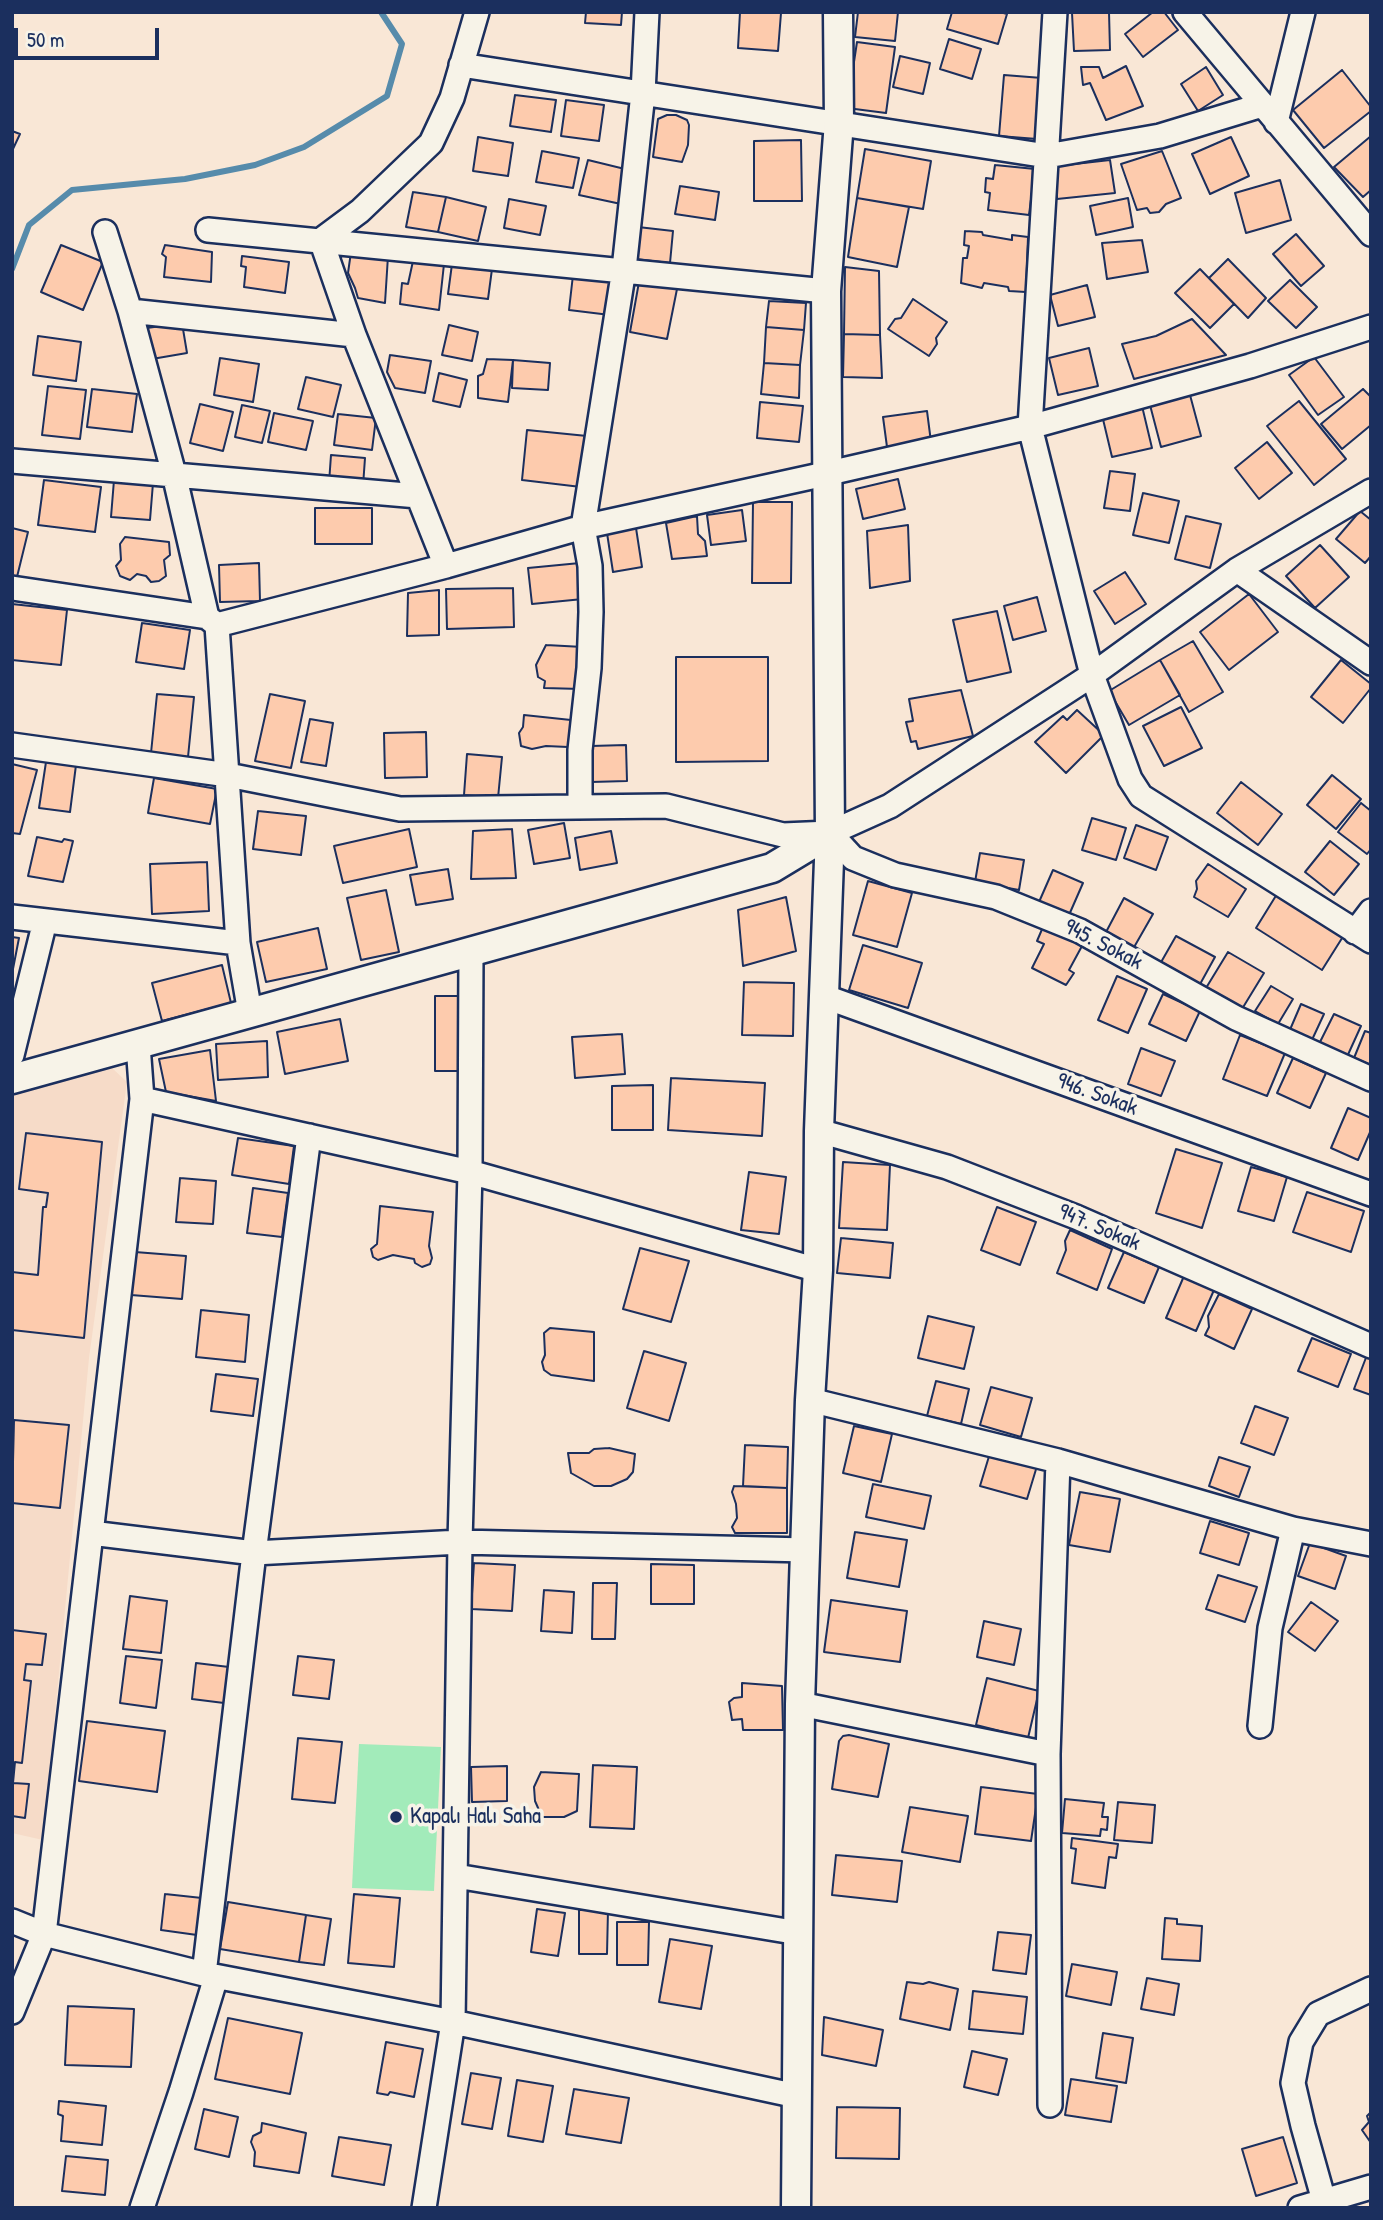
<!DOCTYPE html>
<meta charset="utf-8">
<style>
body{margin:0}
#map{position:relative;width:1383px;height:2220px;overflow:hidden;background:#f9e7d6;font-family:"Patrick Hand",sans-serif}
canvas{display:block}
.frame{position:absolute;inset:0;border:14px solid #1b2f5e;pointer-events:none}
.scale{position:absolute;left:14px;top:28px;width:145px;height:32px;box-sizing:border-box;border:4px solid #1b2f5e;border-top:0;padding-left:9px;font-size:21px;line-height:24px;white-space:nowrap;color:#1b2f5e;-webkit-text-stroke:5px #f7f3e8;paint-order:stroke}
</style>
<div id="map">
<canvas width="1383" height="2220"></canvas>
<div class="frame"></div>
<div class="scale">50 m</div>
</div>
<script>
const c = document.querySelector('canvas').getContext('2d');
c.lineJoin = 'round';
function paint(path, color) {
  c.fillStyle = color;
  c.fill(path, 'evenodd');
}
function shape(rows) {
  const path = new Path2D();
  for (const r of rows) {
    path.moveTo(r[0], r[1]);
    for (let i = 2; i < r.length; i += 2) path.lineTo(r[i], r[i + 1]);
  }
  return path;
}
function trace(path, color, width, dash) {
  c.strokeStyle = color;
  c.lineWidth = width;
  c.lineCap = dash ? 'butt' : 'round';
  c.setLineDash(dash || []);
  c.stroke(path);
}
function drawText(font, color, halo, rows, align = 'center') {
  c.font = font + ' "Patrick Hand",sans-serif';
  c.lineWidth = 7;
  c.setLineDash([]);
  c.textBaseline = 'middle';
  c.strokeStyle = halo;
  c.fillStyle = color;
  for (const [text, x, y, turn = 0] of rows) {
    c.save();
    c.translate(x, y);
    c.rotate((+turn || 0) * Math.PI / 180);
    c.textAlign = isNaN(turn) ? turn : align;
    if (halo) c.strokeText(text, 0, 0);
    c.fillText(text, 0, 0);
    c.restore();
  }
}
const built = shape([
 [112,1068,127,1082,89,1358,43,1840,12,1833,12,1095]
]);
const green = shape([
 [359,1744,441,1747,434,1891,352,1888]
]);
const stream = shape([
 [12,269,29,225,72,190,185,179,255,165,304,147,387,96,402,44,381,12]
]);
const building = shape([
 [586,12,622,12,621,25,585,23,586,12],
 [740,12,781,13,778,51,738,48,740,12],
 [858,12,898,12,895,41,855,37,858,12],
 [952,12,1000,12,1007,14,998,44,947,29,952,12],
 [1109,12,1110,50,1074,51,1072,13,1109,12],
 [1153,12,1164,12,1178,30,1143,57,1125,34,1153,12],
 [949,39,981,49,972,79,940,69,949,39],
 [857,42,895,47,886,113,847,108,857,42],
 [900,56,930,63,923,94,893,87,900,56],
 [1126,66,1143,106,1106,120,1090,83,1083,85,1081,67,1099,67,1103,78,1126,66],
 [1206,67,1223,95,1198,111,1181,84,1206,67],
 [1342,70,1371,107,1371,111,1324,148,1293,110,1342,70],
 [1004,75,1042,78,1037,139,999,136,1004,75],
 [515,95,556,100,551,132,510,126,515,95],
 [566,100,604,105,599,141,561,136,566,100],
 [667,115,676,115,687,120,689,125,688,145,682,162,653,157,658,119,667,115],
 [12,131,20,134,12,151,12,131],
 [1371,136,1371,190,1363,197,1334,167,1371,136],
 [478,137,513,143,508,176,473,171,478,137],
 [1231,137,1249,176,1210,194,1192,154,1231,137],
 [801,140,802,201,754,201,754,141,801,140],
 [865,149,931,161,923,209,857,198,865,149],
 [542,151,579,158,573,188,536,182,542,151],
 [1162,151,1181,198,1166,204,1159,212,1150,213,1147,208,1137,210,1121,164,1162,151],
 [588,160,629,170,621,204,579,195,588,160],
 [1110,160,1115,193,1057,199,1057,166,1110,160],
 [995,165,1035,169,1029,215,988,210,990,193,985,192,986,178,993,179,995,165],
 [1280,180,1291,220,1246,233,1235,193,1280,180],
 [680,186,719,192,715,220,675,214,680,186],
 [413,192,446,197,438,232,406,227,413,192],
 [446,197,486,207,478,241,438,232,446,197],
 [857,198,909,207,897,267,848,257,857,198],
 [1128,198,1133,227,1096,235,1090,206,1128,198],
 [509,199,546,206,540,235,504,228,509,199],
 [638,227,673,231,670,263,635,259,638,227],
 [965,231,982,232,983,235,1012,240,1012,235,1028,237,1026,292,1009,291,1008,287,984,283,982,288,961,283,963,258,967,258,969,246,964,245,965,231],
 [1296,234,1324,266,1301,286,1273,254,1296,234],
 [1142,240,1148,272,1107,279,1102,243,1142,240],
 [61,245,103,262,83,310,41,292,61,245],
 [165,245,212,252,211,282,164,277,166,257,162,254,165,245],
 [351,252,388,256,385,303,358,298,355,288,348,273,351,252],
 [242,256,289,262,285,293,244,287,246,267,241,266,242,256],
 [1228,259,1266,298,1248,318,1209,278,1228,259],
 [413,261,444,264,439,310,400,304,402,283,408,284,413,261],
 [452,264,492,269,488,299,448,294,452,264],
 [845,267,879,271,880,335,844,334,845,267],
 [1200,269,1234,304,1210,328,1175,293,1200,269],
 [573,275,614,280,610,315,569,310,573,275],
 [1290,280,1317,307,1296,328,1268,301,1290,280],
 [639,282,677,289,667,339,630,332,639,282],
 [1087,285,1095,317,1058,326,1050,295,1087,285],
 [913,299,947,322,936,338,937,344,929,356,888,329,895,319,901,318,913,299],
 [769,301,806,303,804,330,766,327,769,301],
 [1192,319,1226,355,1134,379,1122,344,1156,336,1192,319],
 [182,323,187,353,152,359,147,328,182,323],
 [449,325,478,332,472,361,442,355,449,325],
 [766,327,804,330,800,365,764,363,766,327],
 [844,334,880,335,882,378,843,377,844,334],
 [38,336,81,342,76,381,33,375,38,336],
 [1089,348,1098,386,1058,395,1049,358,1089,348],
 [390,355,431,361,425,393,395,388,387,372,390,355],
 [1314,357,1344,397,1318,415,1289,375,1314,357],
 [220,358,259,364,253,402,214,395,220,358],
 [487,359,513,360,508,402,478,398,478,376,483,374,487,359],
 [513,360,550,363,548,390,512,388,513,360],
 [764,363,800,365,799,398,761,394,764,363],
 [439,373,467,380,460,407,433,401,439,373],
 [306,377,341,385,333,417,298,409,306,377],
 [48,386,86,390,80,439,42,435,48,386],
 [92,389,137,394,132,432,87,427,92,389],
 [1363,389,1371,397,1371,425,1342,449,1321,424,1363,389],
 [1190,395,1201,436,1161,447,1150,405,1190,395],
 [1299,401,1346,459,1314,485,1267,426,1299,401],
 [760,402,803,406,799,442,757,438,760,402],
 [200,404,233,412,223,451,190,443,200,404],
 [242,405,270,411,262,443,235,437,242,405],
 [1142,406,1152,448,1112,457,1102,415,1142,406],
 [927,411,931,442,887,447,883,417,927,411],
 [274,413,313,421,306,450,268,442,274,413],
 [338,414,376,418,372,450,334,445,338,414],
 [527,430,587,436,581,487,522,480,527,430],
 [1267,442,1292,473,1259,499,1235,468,1267,442],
 [331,455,365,458,363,486,329,483,331,455],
 [1110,471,1135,474,1130,511,1104,508,1110,471],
 [898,479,905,509,863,519,856,489,898,479],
 [44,480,101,487,95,532,38,525,44,480],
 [114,480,153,483,150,520,111,517,114,480],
 [1143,493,1179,501,1169,543,1133,535,1143,493],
 [753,502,792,502,791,583,752,583,753,502],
 [315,508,372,508,372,544,315,544,315,508],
 [742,510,746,541,711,545,707,515,742,510],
 [1360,511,1371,520,1371,556,1365,563,1336,539,1360,511],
 [697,516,698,534,705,541,707,556,672,559,666,523,697,516],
 [1186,516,1221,524,1210,568,1175,559,1186,516],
 [908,525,910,581,870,588,867,531,908,525],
 [12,528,28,532,16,581,12,580,12,528],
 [636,528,642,567,613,572,607,533,636,528],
 [125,537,169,542,170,555,164,560,166,576,159,581,151,582,146,576,137,574,130,580,120,576,116,566,121,560,120,544,125,537],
 [1320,545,1349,577,1315,608,1286,576,1320,545],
 [259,563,260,601,220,602,219,565,259,563],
 [580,563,583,599,532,604,528,568,580,563],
 [1125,572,1146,604,1115,624,1094,591,1125,572],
 [513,588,514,627,447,629,446,589,513,588],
 [439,590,439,635,407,636,408,593,439,590],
 [1249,594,1278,632,1229,670,1200,632,1249,594],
 [1037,597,1046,631,1013,640,1004,606,1037,597],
 [12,604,67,610,61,665,12,660,12,604],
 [997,611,1011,672,967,682,953,620,997,611],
 [142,623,190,630,184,669,136,662,142,623],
 [1193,641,1223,692,1189,712,1160,660,1193,641],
 [546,645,583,647,581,689,544,688,545,681,538,677,536,665,546,645],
 [676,657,768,657,768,761,676,762,676,657],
 [1160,660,1180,695,1129,725,1109,691,1160,660],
 [1341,660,1371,684,1371,688,1343,723,1311,697,1341,660],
 [961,690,973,736,918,749,916,741,911,742,906,722,913,721,909,699,961,690],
 [157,694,194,697,188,757,151,753,157,694],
 [270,694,305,701,291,768,255,761,270,694],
 [1181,707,1202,748,1164,766,1143,726,1181,707],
 [1077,710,1104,735,1066,773,1035,742,1063,716,1067,720,1077,710],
 [524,715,571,720,568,747,546,746,532,749,521,746,519,733,523,727,524,715],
 [310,719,333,723,326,766,301,762,310,719],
 [426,732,427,777,385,778,384,733,426,732],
 [626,745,627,781,591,782,591,746,626,745],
 [467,754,502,757,498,798,464,795,467,754],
 [46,762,76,765,70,812,39,808,46,762],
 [12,764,37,770,20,834,12,833,12,764],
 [1332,775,1361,799,1336,829,1307,805,1332,775],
 [154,778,217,789,210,824,148,813,154,778],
 [1241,782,1282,814,1258,845,1217,813,1241,782],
 [1361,803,1371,811,1371,849,1367,854,1338,832,1361,803],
 [258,811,306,816,301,855,253,849,258,811],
 [1092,818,1126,828,1116,860,1082,850,1092,818],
 [564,823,570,858,534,864,528,830,564,823],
 [1136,825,1168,837,1156,870,1124,858,1136,825],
 [409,829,417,867,343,883,334,846,409,829],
 [512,829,516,878,471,879,473,831,512,829],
 [611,831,617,863,580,870,575,838,611,831],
 [37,837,62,842,64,839,73,841,63,882,28,876,37,837],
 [1330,841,1359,864,1334,895,1305,872,1330,841],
 [980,853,1024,860,1019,890,975,882,980,853],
 [207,862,209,911,152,914,150,864,207,862],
 [1208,864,1246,889,1228,917,1194,897,1197,889,1196,881,1208,864],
 [448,869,453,899,416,905,410,875,448,869],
 [1053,870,1083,883,1069,915,1039,902,1053,870],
 [868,881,912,893,897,947,853,935,868,881],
 [386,890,399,952,361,960,347,898,386,890],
 [1277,894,1344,935,1322,970,1256,928,1277,894],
 [786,897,796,951,743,966,738,910,786,897],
 [1124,898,1153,914,1133,949,1105,934,1124,898],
 [1043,927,1082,946,1069,970,1074,973,1066,985,1032,968,1044,944,1037,941,1043,927],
 [318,928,327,969,266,982,257,942,318,928],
 [1176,936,1215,957,1199,986,1160,964,1176,936],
 [12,937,19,938,12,974,12,937],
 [863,945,922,963,908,1008,849,990,863,945],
 [1228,952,1264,973,1242,1009,1206,988,1228,952],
 [222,965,231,1003,162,1021,152,983,222,965],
 [1117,976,1147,989,1128,1033,1098,1020,1117,976],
 [744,982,794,983,793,1036,742,1035,744,982],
 [1271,986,1293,999,1278,1024,1255,1011,1271,986],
 [1163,994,1200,1011,1186,1041,1149,1024,1163,994],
 [435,996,461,996,461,1071,435,1071,435,996],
 [1301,1004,1324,1014,1311,1042,1289,1032,1301,1004],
 [1334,1014,1361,1026,1346,1059,1318,1046,1334,1014],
 [340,1019,348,1061,285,1074,277,1032,340,1019],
 [1365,1031,1371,1033,1371,1065,1354,1058,1365,1031],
 [622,1034,625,1074,575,1078,572,1037,622,1034],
 [1240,1035,1285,1053,1267,1096,1223,1079,1240,1035],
 [267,1041,268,1077,218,1080,216,1044,267,1041],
 [1141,1048,1175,1061,1161,1096,1128,1084,1141,1048],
 [210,1050,216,1101,166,1092,159,1059,210,1050],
 [1293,1058,1326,1073,1310,1108,1277,1093,1293,1058],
 [671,1078,765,1083,762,1136,668,1130,671,1078],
 [653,1085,653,1130,612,1130,612,1086,653,1085],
 [1348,1108,1371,1118,1371,1130,1358,1160,1331,1148,1348,1108],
 [26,1133,102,1142,84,1338,12,1330,12,1272,38,1275,43,1207,46,1207,48,1193,19,1189,26,1133],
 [238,1138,294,1146,289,1184,232,1175,238,1138],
 [1176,1149,1222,1163,1202,1228,1156,1213,1176,1149],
 [843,1162,890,1165,887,1230,839,1228,843,1162],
 [1251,1167,1287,1177,1274,1221,1238,1211,1251,1167],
 [749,1172,786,1177,779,1234,741,1230,749,1172],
 [180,1178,216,1181,213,1224,176,1222,180,1178],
 [253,1188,288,1193,282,1237,247,1233,253,1188],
 [1307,1192,1364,1211,1351,1252,1293,1232,1307,1192],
 [380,1206,433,1212,429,1246,432,1258,430,1264,422,1267,415,1263,414,1259,393,1255,378,1260,373,1257,371,1249,377,1244,380,1206],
 [997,1207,1036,1222,1020,1265,981,1250,997,1207],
 [1070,1230,1112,1249,1097,1290,1057,1273,1066,1250,1065,1241,1070,1230],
 [841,1238,893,1243,890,1278,837,1273,841,1238],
 [640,1248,689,1261,671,1322,623,1309,640,1248],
 [135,1252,186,1256,182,1299,131,1295,135,1252],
 [1124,1252,1159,1267,1144,1303,1108,1288,1124,1252],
 [1184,1276,1214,1290,1196,1331,1166,1318,1184,1276],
 [1219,1294,1252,1309,1234,1349,1205,1335,1209,1327,1208,1316,1219,1294],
 [201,1310,249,1315,245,1362,196,1357,201,1310],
 [928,1316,974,1327,964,1369,918,1358,928,1316],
 [550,1328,594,1332,594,1381,551,1375,544,1370,542,1362,545,1355,544,1333,550,1328],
 [1312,1338,1351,1354,1338,1387,1298,1371,1312,1338],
 [644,1351,686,1363,669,1421,627,1408,644,1351],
 [1367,1355,1371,1357,1371,1395,1354,1389,1367,1355],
 [216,1374,258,1379,253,1416,211,1411,216,1374],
 [936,1381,969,1389,961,1424,927,1416,936,1381],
 [991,1387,1032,1398,1021,1437,980,1425,991,1387],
 [1255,1406,1288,1418,1274,1455,1241,1443,1255,1406],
 [14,1420,69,1425,60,1508,12,1503,14,1420],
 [854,1426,892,1434,881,1482,843,1473,854,1426],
 [745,1445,788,1447,787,1488,743,1486,745,1445],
 [609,1448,635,1454,633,1472,627,1479,611,1486,594,1486,571,1473,568,1453,589,1453,594,1449,609,1448],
 [990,1453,1037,1466,1027,1499,980,1486,990,1453],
 [1219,1457,1250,1467,1239,1497,1209,1486,1219,1457],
 [873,1484,931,1496,924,1529,866,1517,873,1484],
 [734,1486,787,1488,787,1533,735,1533,732,1527,737,1518,736,1504,732,1492,734,1486],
 [1080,1492,1120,1499,1110,1552,1069,1545,1080,1492],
 [1210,1521,1249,1533,1239,1565,1200,1553,1210,1521],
 [855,1532,907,1540,899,1587,847,1578,855,1532],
 [1310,1543,1346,1556,1335,1589,1298,1576,1310,1543],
 [474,1563,515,1565,512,1611,471,1609,474,1563],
 [651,1564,694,1565,694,1604,651,1604,651,1564],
 [1218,1575,1257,1587,1245,1622,1206,1609,1218,1575],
 [593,1583,617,1583,615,1639,592,1639,593,1583],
 [544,1590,574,1592,572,1633,541,1631,544,1590],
 [130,1596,167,1601,161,1653,123,1649,130,1596],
 [831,1600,907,1611,900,1662,824,1652,831,1600],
 [1311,1602,1338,1621,1315,1651,1288,1632,1311,1602],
 [984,1621,1021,1629,1014,1665,977,1657,984,1621],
 [12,1630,46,1634,42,1665,26,1664,24,1680,31,1681,22,1763,15,1762,13,1783,29,1784,25,1818,12,1816,12,1630],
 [126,1656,162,1660,156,1708,120,1703,126,1656],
 [298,1656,334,1660,329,1699,293,1695,298,1656],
 [196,1663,229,1667,224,1703,192,1699,196,1663],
 [987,1678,1039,1691,1028,1738,976,1725,987,1678],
 [742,1683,782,1686,783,1730,743,1730,742,1719,732,1720,729,1702,734,1698,742,1697,742,1683],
 [87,1721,165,1731,157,1792,79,1781,87,1721],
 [849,1735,889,1744,878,1797,832,1789,839,1741,843,1736,849,1735],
 [298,1738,342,1742,335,1803,292,1799,298,1738],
 [593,1765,637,1767,634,1829,590,1827,593,1765],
 [507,1766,507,1801,472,1802,471,1767,507,1766],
 [541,1772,579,1774,577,1811,564,1817,542,1817,535,1801,534,1787,541,1772],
 [981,1787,1038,1794,1031,1841,975,1834,981,1787],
 [1065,1799,1104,1803,1102,1817,1108,1817,1107,1830,1101,1829,1100,1836,1062,1833,1065,1799],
 [1118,1802,1155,1805,1152,1843,1114,1840,1118,1802],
 [910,1807,968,1816,960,1862,902,1852,910,1807],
 [1072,1838,1118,1844,1116,1858,1109,1857,1105,1888,1072,1883,1076,1849,1071,1848,1072,1838],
 [836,1855,902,1861,897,1902,832,1895,836,1855],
 [165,1894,202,1898,197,1935,161,1930,165,1894],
 [354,1894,400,1898,394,1967,348,1963,354,1894],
 [228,1902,306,1915,299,1962,220,1949,228,1902],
 [537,1909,565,1913,558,1956,531,1952,537,1909],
 [579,1910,608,1910,607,1954,579,1954,579,1910],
 [306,1915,331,1919,324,1965,299,1962,306,1915],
 [1165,1918,1177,1919,1177,1924,1202,1926,1200,1961,1162,1959,1165,1918],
 [617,1922,649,1922,648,1965,617,1965,617,1922],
 [998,1932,1031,1935,1026,1974,993,1970,998,1932],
 [670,1939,712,1946,701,2009,659,2002,670,1939],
 [1072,1964,1117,1972,1111,2005,1066,1996,1072,1964],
 [1147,1978,1179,1984,1174,2015,1141,2009,1147,1978],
 [907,1982,923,1984,929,1982,958,1989,950,2030,900,2019,907,1982],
 [973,1991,1027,1997,1023,2034,969,2029,973,1991],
 [68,2006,134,2009,131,2067,65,2065,68,2006],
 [824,2017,883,2030,876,2066,822,2055,824,2017],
 [228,2018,302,2033,290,2094,215,2079,228,2018],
 [1103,2033,1133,2038,1126,2083,1096,2078,1103,2033],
 [386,2042,423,2049,414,2097,390,2092,388,2095,377,2093,386,2042],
 [972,2051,1007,2059,998,2095,964,2087,972,2051],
 [471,2073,501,2078,492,2129,462,2124,471,2073],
 [1071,2079,1117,2086,1111,2122,1065,2115,1071,2079],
 [517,2080,553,2086,543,2142,508,2136,517,2080],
 [574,2089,629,2098,621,2143,566,2134,574,2089],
 [59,2101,106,2106,102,2145,61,2141,63,2116,58,2114,59,2101],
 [837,2107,900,2108,899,2159,836,2158,837,2107],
 [204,2109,238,2117,229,2157,195,2149,204,2109],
 [1371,2112,1371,2143,1362,2130,1369,2122,1367,2116,1371,2112],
 [262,2123,306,2133,299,2173,254,2166,255,2152,251,2142,253,2136,261,2132,262,2123],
 [339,2137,391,2145,384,2185,332,2176,339,2137],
 [1283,2137,1297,2183,1256,2196,1242,2149,1283,2137],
 [66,2156,108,2160,105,2195,62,2191,66,2156]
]);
const minor = shape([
 [1055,12,1030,427,1092,675,1130,779,1141,796,1371,941],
 [1185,12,1371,234],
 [461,65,1047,156,1160,136,1262,105],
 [1276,122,1303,12],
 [208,230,826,291],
 [105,232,130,311,174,474,207,617,217,625,238,943,250,1013],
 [130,311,354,335],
 [12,461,418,496],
 [446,566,354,335,321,240,360,211,431,143,452,98,477,12],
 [1237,570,1371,663],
 [12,588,207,617],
 [217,625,446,566,583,527,825,474,1030,427,1250,366,1371,327],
 [12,745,228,775,400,809,666,806,783,835,830,833,890,806,1092,675,1237,570,1371,491],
 [580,807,580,750,589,668,591,612,590,566,583,527,624,269,643,93,647,12],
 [830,833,853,858,895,875,996,897,1080,931,1236,1018,1371,1079],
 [12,917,238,943],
 [1355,932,1371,911],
 [823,996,1371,1194],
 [12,1055,45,921],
 [142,1099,470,1172,818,1270],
 [819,1131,947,1167,1076,1217,1371,1346],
 [810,1400,1058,1461,1293,1529,1371,1544],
 [91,1533,254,1553,460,1542,807,1550],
 [800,1704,1048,1754],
 [1260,1726,1270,1628,1293,1529],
 [456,1876,799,1933],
 [12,1921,44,1934,204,1974,453,2022,797,2096],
 [204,1974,254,1553,309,1136],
 [12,2012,44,1934,142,1099,138,1045],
 [1050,2105,1048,1754,1058,1461],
 [142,2208,181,2092,216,1977],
 [424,2208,453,2022,460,1542,470,1172,471,953],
 [1300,2208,1371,2187],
 [1326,2208,1303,2126,1293,2083,1301,2042,1318,2014,1371,1989]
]);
const tertiary = shape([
 [12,1079,772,868,830,833],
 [796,2208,800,1704,810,1400,818,1270,819,1131,830,833,826,291,839,122,838,12]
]);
const markers = [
 [396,1817,7,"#1b2f5e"]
];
const streetNames = [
 ["945. Sokak",1103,945,27],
 ["946. Sokak",1097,1095,20],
 ["947. Sokak",1099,1228,23]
];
const poiNames = [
 ["Kapalı Halı Saha",410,1817]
];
paint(built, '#f6dbc8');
paint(green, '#a2ebba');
trace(stream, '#568bab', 6);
paint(building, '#fdcbad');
trace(building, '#1b2f5e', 2);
trace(minor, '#1b2f5e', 28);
trace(tertiary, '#1b2f5e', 33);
trace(minor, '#f7f3e8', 23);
trace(tertiary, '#f7f3e8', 28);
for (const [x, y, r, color] of markers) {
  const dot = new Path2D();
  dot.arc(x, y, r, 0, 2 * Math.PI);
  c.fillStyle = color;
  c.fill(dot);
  trace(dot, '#f7f3e8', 2.5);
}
drawText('23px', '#1b2f5e', '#f7f3e8', streetNames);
drawText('23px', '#1b2f5e', '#f7f3e8', poiNames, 'left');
</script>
